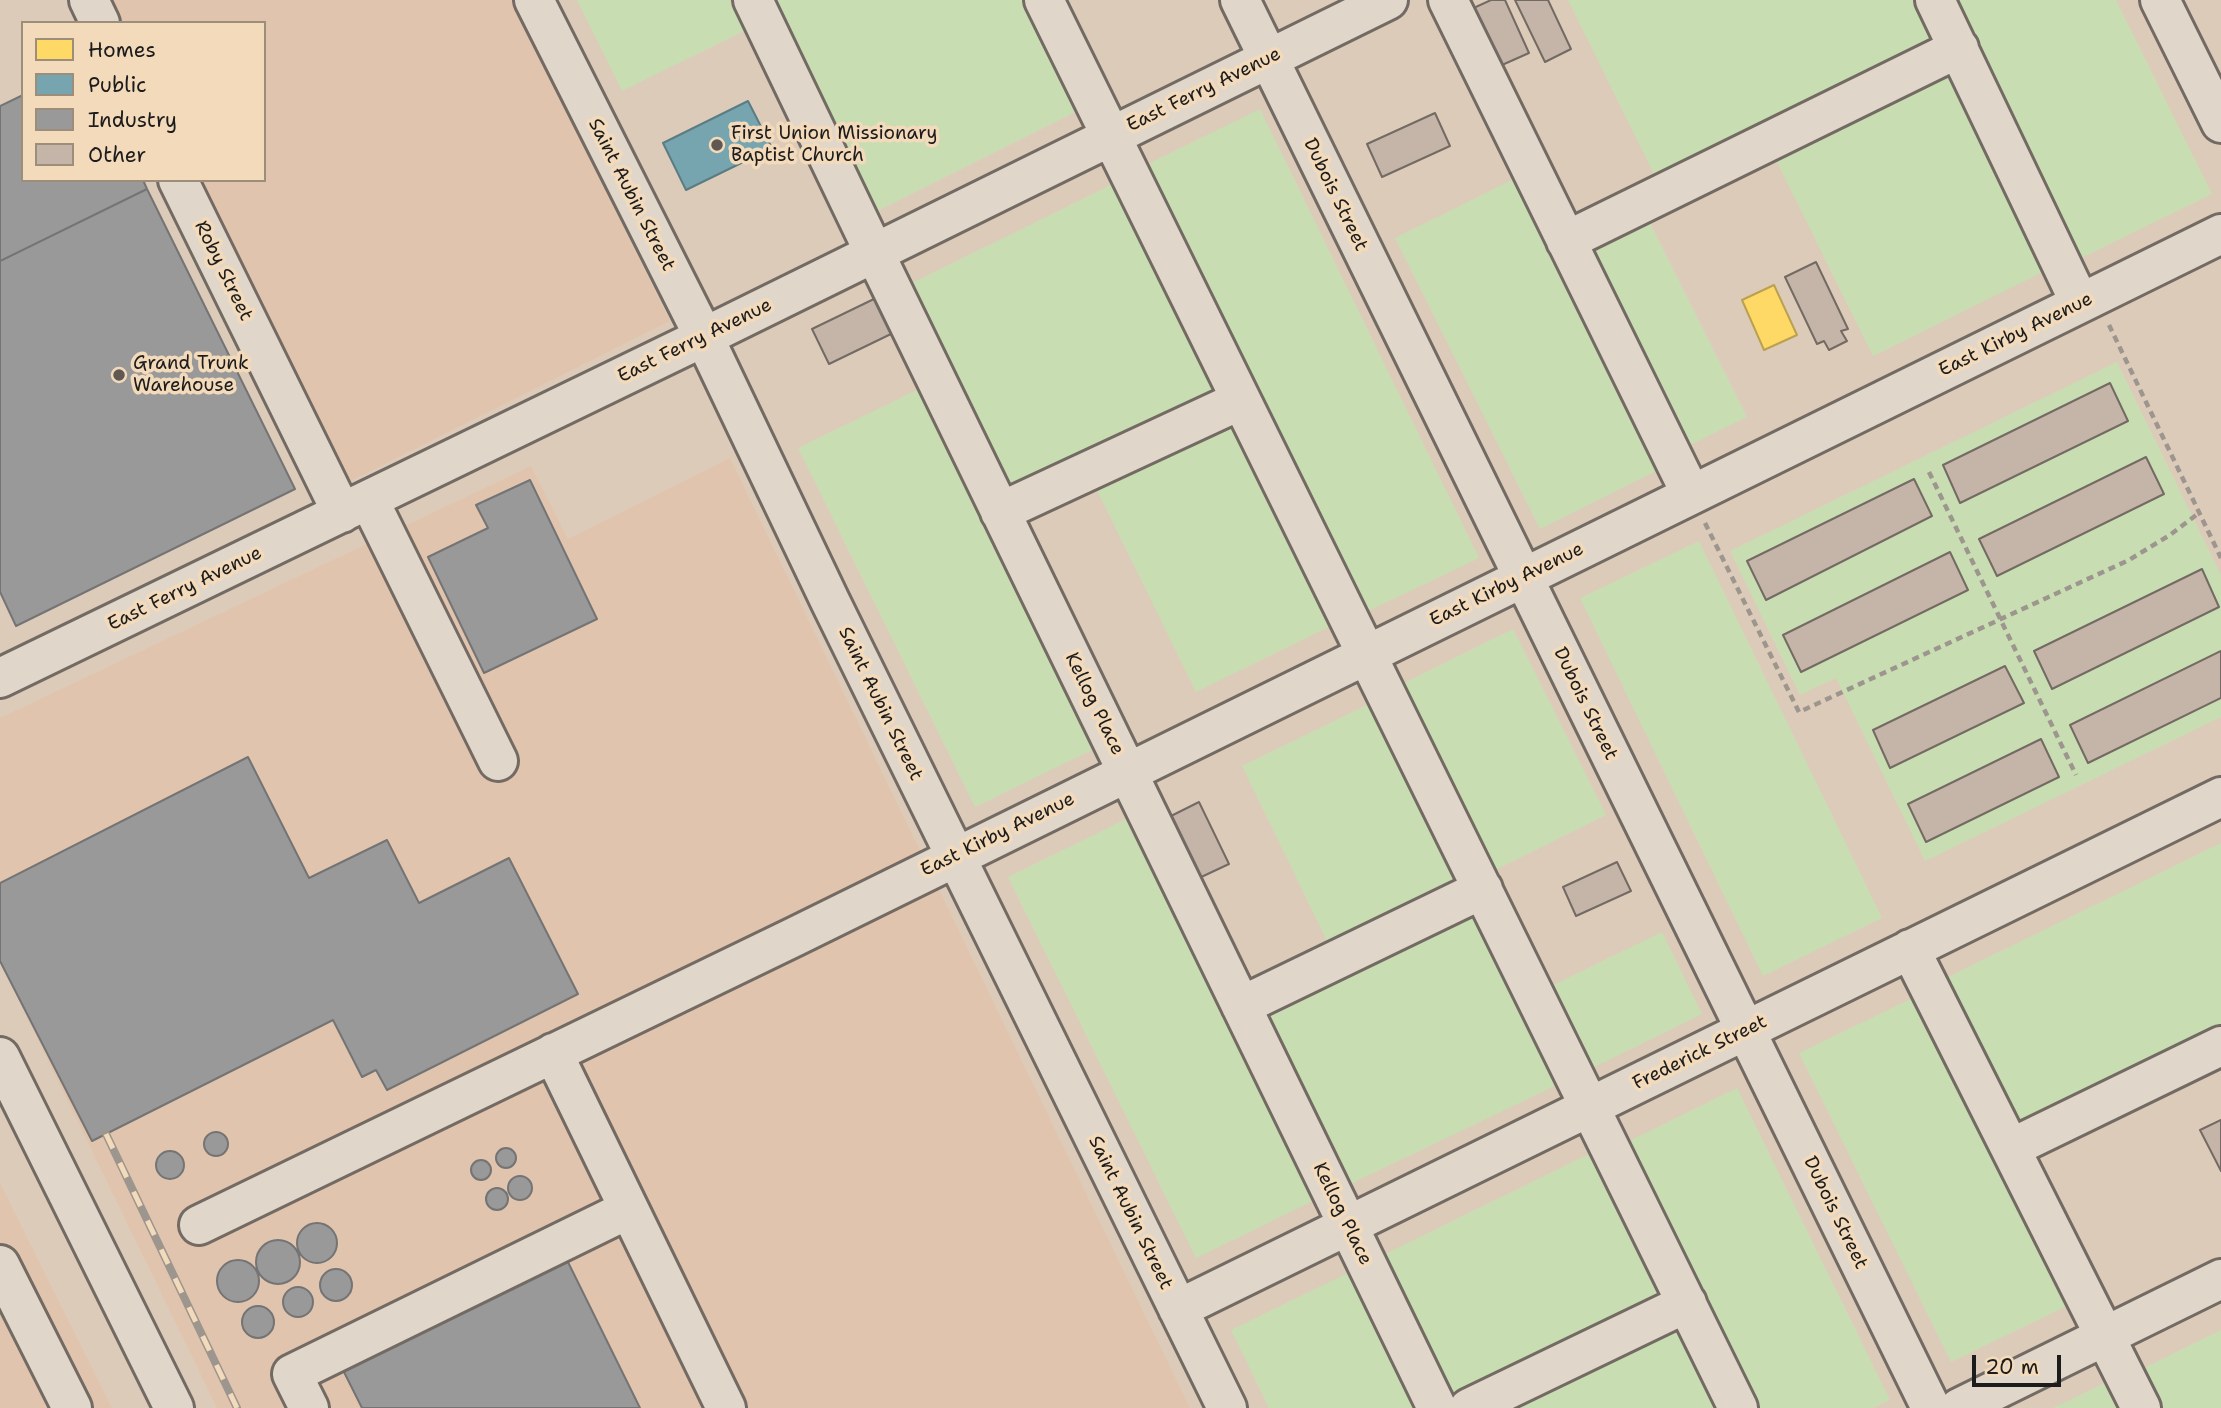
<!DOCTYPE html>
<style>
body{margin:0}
#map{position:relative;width:2221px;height:1408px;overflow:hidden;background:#ddcbba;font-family:"Shantell Sans",sans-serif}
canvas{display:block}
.legend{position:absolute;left:21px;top:21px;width:245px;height:161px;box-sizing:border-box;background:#f3daba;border:2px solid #9d8e7b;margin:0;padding:9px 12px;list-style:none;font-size:21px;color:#1c1c1c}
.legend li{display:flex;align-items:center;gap:14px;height:35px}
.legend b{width:35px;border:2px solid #9d8e7b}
.scale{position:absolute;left:1972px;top:1355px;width:89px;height:32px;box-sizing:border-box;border:4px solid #1c1c1c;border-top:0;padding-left:9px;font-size:21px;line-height:24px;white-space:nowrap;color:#1c1c1c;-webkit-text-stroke:5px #f3daba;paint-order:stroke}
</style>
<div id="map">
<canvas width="2221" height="1408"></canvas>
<ul class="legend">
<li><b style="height:19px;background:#ffd966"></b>Homes</li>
<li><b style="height:19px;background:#76a5af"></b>Public</li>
<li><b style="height:19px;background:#999"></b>Industry</li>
<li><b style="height:19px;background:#c5b4a8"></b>Other</li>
</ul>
<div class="scale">20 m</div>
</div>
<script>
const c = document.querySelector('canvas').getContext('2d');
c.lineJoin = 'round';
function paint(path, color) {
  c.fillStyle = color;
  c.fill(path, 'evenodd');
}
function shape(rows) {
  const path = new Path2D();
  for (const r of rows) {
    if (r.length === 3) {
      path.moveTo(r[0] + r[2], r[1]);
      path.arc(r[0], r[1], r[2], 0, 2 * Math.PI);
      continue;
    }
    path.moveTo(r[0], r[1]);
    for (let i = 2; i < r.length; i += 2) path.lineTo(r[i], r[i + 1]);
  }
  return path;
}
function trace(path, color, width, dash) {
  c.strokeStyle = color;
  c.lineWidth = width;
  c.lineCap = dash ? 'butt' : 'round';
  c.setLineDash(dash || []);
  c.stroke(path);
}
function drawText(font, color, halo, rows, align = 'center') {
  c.font = font + ' "Shantell Sans",sans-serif';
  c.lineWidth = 7;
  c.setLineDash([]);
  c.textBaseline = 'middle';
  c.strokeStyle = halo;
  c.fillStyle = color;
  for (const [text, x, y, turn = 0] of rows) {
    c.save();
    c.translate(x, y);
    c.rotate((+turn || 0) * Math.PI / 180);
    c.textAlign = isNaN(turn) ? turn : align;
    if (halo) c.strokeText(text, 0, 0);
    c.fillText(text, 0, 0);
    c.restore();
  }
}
const built = shape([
 [72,0,511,0,670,321,321,496,163,180,264,180,264,23,84,23],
 [730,458,1190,1408,217,1408,0,962,0,718,531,466,568,539],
 [0,1183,112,1408,0,1408]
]);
const green = shape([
 [577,0,729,0,744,31,622,91],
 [771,0,1028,0,1083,108,877,211],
 [1568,0,1913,0,1934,42,1656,178],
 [1949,0,2116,0,2212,194,2077,260],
 [1954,69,2053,267,1873,356,1775,158],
 [1260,109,1479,558,1362,614,1144,166],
 [1518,177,1662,468,1540,529,1395,238],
 [1121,180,1224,387,1009,492,906,286],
 [1647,217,1747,417,1682,449,1582,249],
 [2117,362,2221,575,2221,717,1925,861,1836,678,1800,695,1730,551],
 [921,388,1098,747,975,807,798,448],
 [1235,414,1337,623,1196,692,1094,484],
 [1699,541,1882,918,1763,976,1580,598],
 [1513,629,1606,815,1493,871,1400,685],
 [1375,701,1462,880,1329,945,1242,766],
 [1130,817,1319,1198,1196,1258,1008,877],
 [2221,843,2221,1024,2014,1126,1942,980],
 [1475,906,1561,1083,1344,1187,1258,1011],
 [1662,932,1702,1014,1588,1070,1547,988],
 [1919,995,2071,1304,1951,1362,1799,1053],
 [1737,1088,1890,1400,1873,1408,1752,1408,1623,1144],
 [1593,1152,1666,1299,1449,1407,1375,1259],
 [1350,1272,1417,1408,1269,1408,1231,1330],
 [1675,1318,1721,1408,1493,1408],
 [2221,1330,2221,1408,2154,1408,2136,1372],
 [2111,1380,2124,1408,2053,1408]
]);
const homes = shape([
 [1774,285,1797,335,1764,350,1742,300,1774,285]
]);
const public = shape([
 [748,101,772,148,686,190,663,143,748,101]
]);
const industry = shape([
 [23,95,23,180,143,180,147,189,0,261,0,106,23,95],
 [147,189,295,489,16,626,0,592,0,261,147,189],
 [530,480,597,619,484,673,428,557,488,528,476,505,530,480],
 [248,757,309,878,387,840,419,903,509,858,578,994,387,1090,376,1070,362,1077,333,1020,92,1141,0,961,0,883,248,757],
 [216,1144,12],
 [506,1158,10],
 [170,1165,14],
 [481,1170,10],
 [520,1188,12],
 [497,1199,11],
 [317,1243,20],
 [278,1262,22],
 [565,1256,640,1408,362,1408,341,1366,565,1256],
 [238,1281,21],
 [336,1285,16],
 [298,1302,15],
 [258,1322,16]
]);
const building = shape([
 [1491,0,1505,0,1529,53,1493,69,1467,11,1491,0],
 [1515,0,1548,0,1571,49,1545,62,1515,0],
 [1435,113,1450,146,1382,177,1367,144,1435,113],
 [1816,262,1848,329,1841,331,1847,341,1829,350,1824,341,1817,344,1785,277,1816,262],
 [876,298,893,333,829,364,812,329,876,298],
 [2110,383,2128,421,1960,503,1943,465,2110,383],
 [2146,457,2164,494,1997,576,1979,539,2146,457],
 [1914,479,1932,516,1766,600,1747,561,1914,479],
 [1950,552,1968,590,1801,672,1783,635,1950,552],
 [2202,569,2219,607,2052,689,2034,651,2202,569],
 [2221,651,2221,698,2088,763,2070,725,2221,651],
 [2005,666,2024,703,1890,768,1873,730,2005,666],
 [2041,739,2059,777,1926,842,1908,804,2041,739],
 [1199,802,1229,864,1197,879,1167,818,1199,802],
 [1617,862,1631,891,1576,916,1563,887,1617,862],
 [2221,1120,2221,1171,2200,1130,2221,1120]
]);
const path = shape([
 [2109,325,2221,558],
 [1929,472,2076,775],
 [1705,523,1799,712,2129,560,2170,535,2199,513]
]);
const minor = shape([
 [89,0,100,23],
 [534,0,704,337,831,603,1227,1408],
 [753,0,874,252,1437,1408],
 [1044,0,1738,1408],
 [1240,0,1931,1408],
 [1448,0,1691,494],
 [1935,0,2080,303],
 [2160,0,2221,123],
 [178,180,342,513],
 [1566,241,1959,48],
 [369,500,498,761],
 [1000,512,1241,400],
 [0,678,704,337,1388,0],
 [1910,949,2141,1408],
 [1241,1006,1483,889],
 [553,1053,726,1408],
 [0,1057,174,1408],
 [2011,1148,2221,1046],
 [199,1225,794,937,2221,234],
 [0,1265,72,1408],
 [1178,1309,2221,797],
 [309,1408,292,1374,629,1209],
 [1469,1408,1687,1303],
 [1959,1408,2221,1279]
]);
const rail = shape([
 [106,1134,237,1408]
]);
const markers = [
 [717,145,7,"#605953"],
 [119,375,7,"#605953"]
];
const streetNames = [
 ["East Ferry Avenue",1204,90,-26],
 ["Saint Aubin Street",631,195,63],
 ["Dubois Street",1335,195,64],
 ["Roby Street",223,271,64],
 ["East Kirby Avenue",2016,335,-26],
 ["East Ferry Avenue",695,341,-26],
 ["East Kirby Avenue",1507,585,-26],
 ["East Ferry Avenue",185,589,-26],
 ["Saint Aubin Street",880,704,64],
 ["Kellog Place",1094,704,64],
 ["Dubois Street",1585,704,64],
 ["East Kirby Avenue",998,835,-26],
 ["Frederick Street",1700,1053,-26],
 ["Saint Aubin Street",1130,1213,64],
 ["Dubois Street",1835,1213,64],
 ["Kellog Place",1342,1214,64]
];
const poiNames = [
 ["First Union Missionary",731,134],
 ["Baptist Church",731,156],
 ["Grand Trunk",133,364],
 ["Warehouse",133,386]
];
paint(built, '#e1c4ad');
paint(green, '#c9ddb2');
paint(homes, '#ffd966');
trace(homes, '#bba050', 2);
paint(public, '#76a5af');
trace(public, '#5b7c83', 2);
paint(industry, '#999');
trace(industry, '#747474', 2);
paint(building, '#c5b4a8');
trace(building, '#736b63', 2);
trace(minor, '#736b63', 44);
trace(path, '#9d968e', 4.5, [7, 5]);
trace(minor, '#e0d6ca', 38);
trace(rail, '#9d968e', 8);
trace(rail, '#f3daba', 5, [16]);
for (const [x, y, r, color] of markers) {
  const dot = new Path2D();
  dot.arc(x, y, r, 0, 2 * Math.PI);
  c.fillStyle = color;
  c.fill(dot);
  trace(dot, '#f3daba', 2.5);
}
drawText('19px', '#1c1c1c', '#f3daba', streetNames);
drawText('19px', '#1c1c1c', '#f3daba', poiNames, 'left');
</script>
